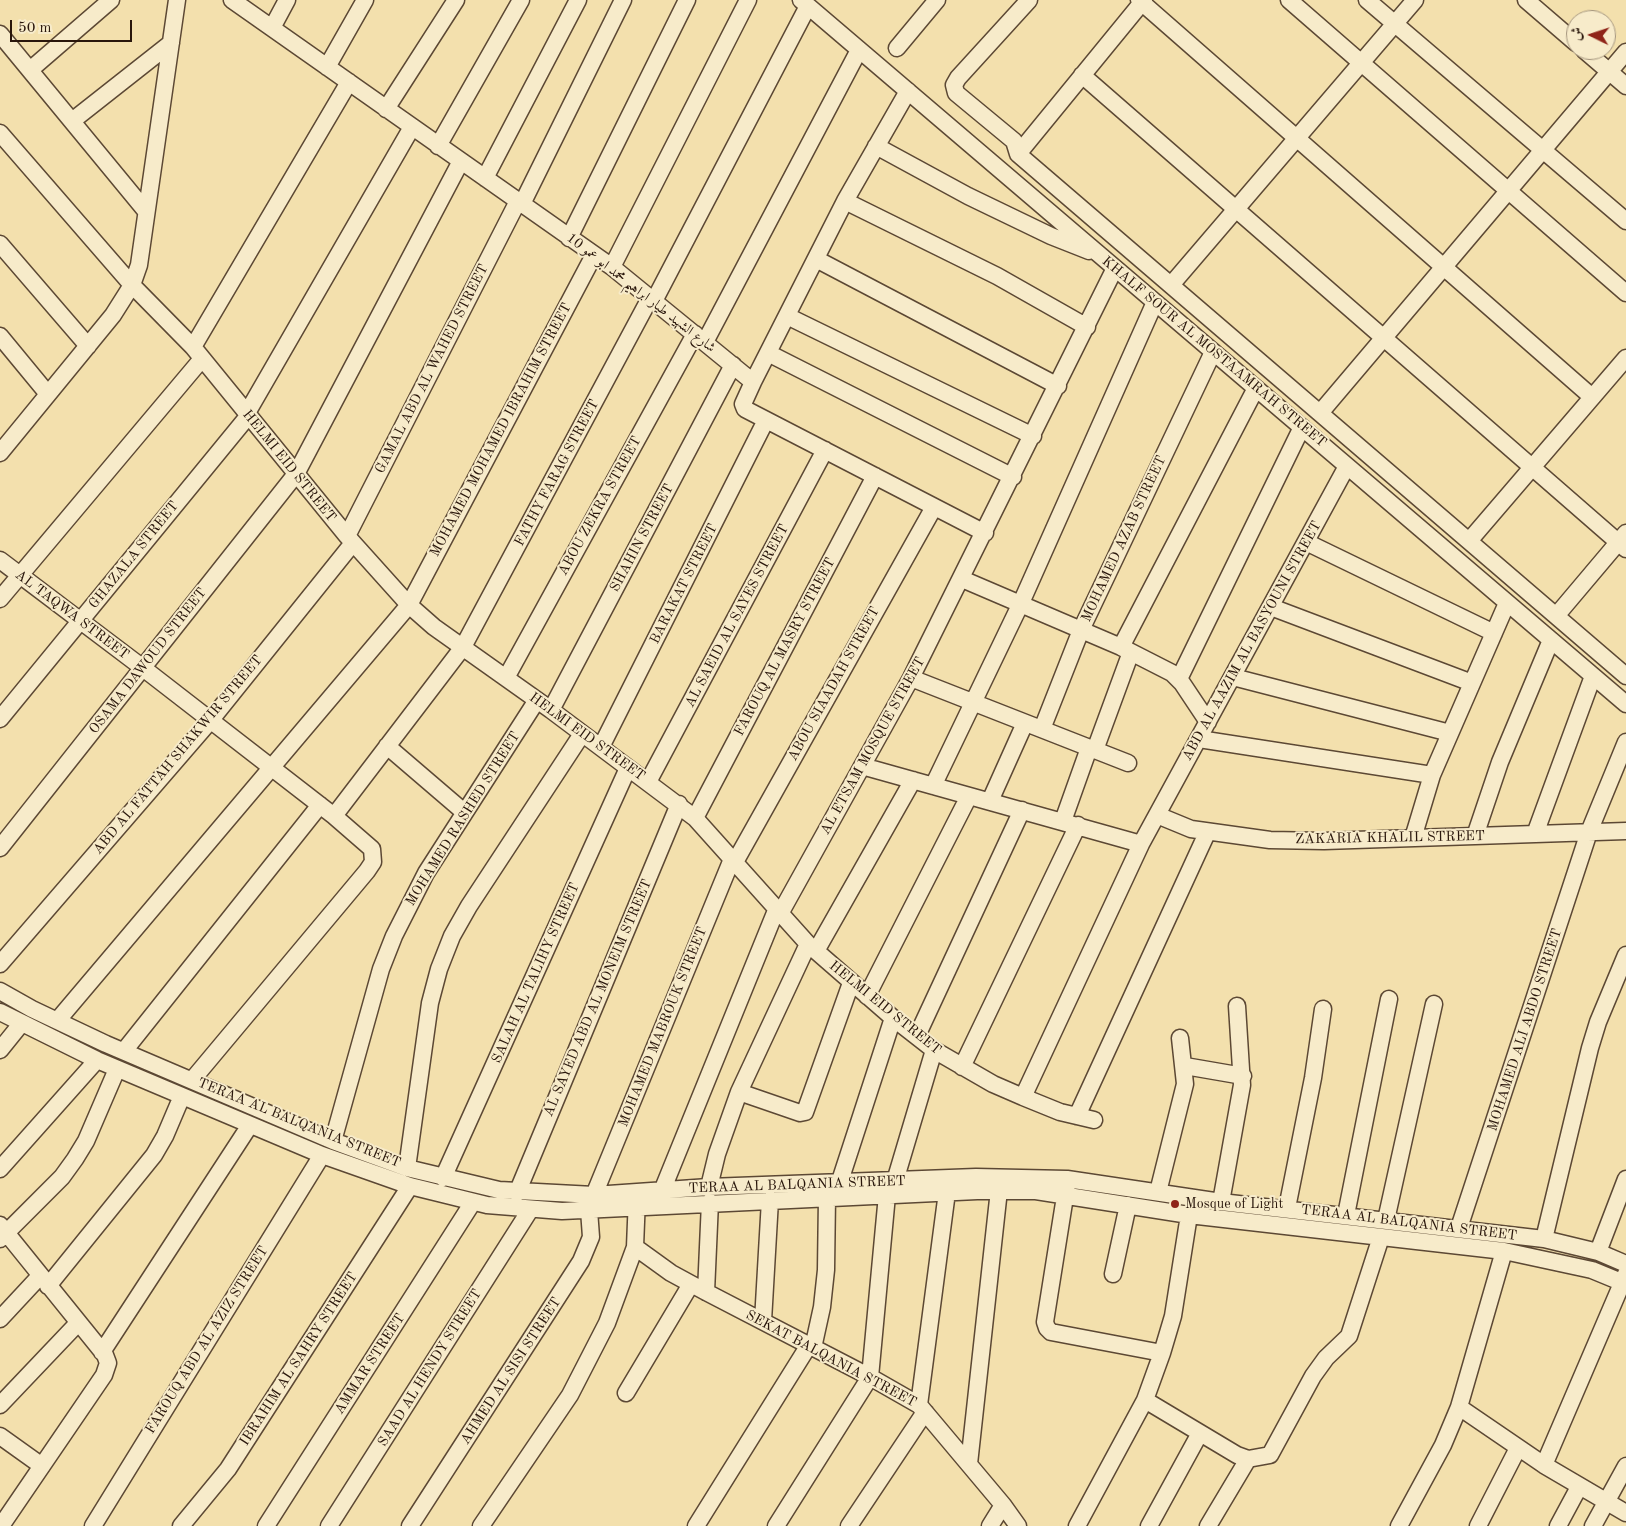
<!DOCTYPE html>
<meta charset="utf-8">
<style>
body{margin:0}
#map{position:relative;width:1626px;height:1526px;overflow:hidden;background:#f3e0ad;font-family:"Old Standard TT",Amiri,serif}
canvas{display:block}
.north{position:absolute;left:1566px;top:10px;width:50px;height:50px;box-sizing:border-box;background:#f7ebca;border:1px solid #a5967e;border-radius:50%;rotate:274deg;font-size:14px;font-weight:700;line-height:20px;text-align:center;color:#29160b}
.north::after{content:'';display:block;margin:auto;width:18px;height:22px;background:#8f2418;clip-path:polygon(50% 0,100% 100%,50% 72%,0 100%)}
.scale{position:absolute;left:10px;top:20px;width:122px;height:22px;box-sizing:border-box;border:2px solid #29160b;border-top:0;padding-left:6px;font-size:15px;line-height:18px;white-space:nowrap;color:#29160b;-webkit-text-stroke:4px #f7ebca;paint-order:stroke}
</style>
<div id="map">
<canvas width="1626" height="1526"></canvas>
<div class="north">ش</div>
<div class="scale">50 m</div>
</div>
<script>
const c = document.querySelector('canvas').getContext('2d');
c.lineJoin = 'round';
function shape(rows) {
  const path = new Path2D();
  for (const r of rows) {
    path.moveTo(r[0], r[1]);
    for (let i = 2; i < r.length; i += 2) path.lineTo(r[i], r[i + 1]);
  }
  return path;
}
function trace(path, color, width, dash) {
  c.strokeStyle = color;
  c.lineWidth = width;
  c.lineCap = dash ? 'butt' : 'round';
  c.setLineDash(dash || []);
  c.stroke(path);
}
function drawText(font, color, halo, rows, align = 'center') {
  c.font = font + ' "Old Standard TT",Amiri,serif';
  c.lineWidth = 4;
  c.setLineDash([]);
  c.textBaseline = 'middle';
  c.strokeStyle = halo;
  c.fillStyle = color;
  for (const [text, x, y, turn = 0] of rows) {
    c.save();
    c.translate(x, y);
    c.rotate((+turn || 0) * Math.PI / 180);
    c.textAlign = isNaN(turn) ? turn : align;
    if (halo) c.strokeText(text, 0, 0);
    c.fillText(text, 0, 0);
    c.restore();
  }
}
const minor = shape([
 [232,0,612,267,753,382,743,404,745,409,985,533],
 [801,0,1626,704],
 [1029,0,958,78,954,85,956,93,1014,141,1018,154,1626,676],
 [1139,0,1592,397],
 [1289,0,1626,293],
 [1367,0,1626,221],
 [1526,0,1576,43],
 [272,28,287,0],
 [0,34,145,210],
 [897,48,937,0],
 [1584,50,1626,86],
 [327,67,365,0],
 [30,70,111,0],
 [1082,75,1626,549],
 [386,109,456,0],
 [72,121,171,43],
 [0,133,132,285,193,347,347,536,409,605,434,627,551,710,695,818,808,944,893,1018,934,1050,993,1084,1023,1097,1060,1112,1094,1120],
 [438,146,521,0],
 [876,146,968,196,1051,236,1089,251],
 [1018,154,1144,0],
 [485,178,578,0],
 [845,201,997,276,1087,327],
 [522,204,623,0],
 [569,238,687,0],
 [0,244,88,346],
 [816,259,1058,386],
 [612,267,748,0],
 [1171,285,1415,0],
 [654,301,808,6],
 [787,316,1033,436],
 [0,336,47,393],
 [705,342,859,50],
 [193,347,349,82],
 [768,353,1013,477],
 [753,382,845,201,908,91],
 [247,413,412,127],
 [1320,413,1626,52],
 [0,453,113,315,132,285,139,265,177,0],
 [347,536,518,201],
 [1469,541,1626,358],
 [1306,542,1494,633],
 [0,560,143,668,334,816,372,849,373,862,367,871,193,1079],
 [962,579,1121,647,1172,673,1182,683,1208,722],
 [0,599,201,360],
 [1271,607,1472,683],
 [1556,616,1626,533],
 [1121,647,1256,388],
 [1233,677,1450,733],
 [506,678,695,334],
 [911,678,1128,763],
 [1179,679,1302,427],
 [551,710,733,365],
 [0,719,249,415],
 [1042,729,1081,630,1213,352],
 [1199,739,1432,775],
 [387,746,464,812],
 [601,747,766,420],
 [1095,750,1131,652],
 [862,766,1141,844],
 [648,782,825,450],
 [933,786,1021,603,1155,302],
 [990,801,1025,723],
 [1157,815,1191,829,1270,840,1324,841,1626,831],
 [334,816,463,647,650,298],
 [695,818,875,476],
 [1063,821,1089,748],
 [1535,834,1593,676],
 [1475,836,1500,762,1551,640],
 [1413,838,1432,775,1507,603],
 [0,848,296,474,461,161],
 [735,862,934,507],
 [781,912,911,678,1115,268],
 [816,951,913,780],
 [0,964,210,721,353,543],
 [0,991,32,1009,106,1044,333,1141,407,1168,499,1190,594,1195,709,1187,976,1177,1067,1179,1221,1202,1544,1239,1598,1252,1626,1264],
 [867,996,969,796],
 [0,1012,97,1060,322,1155,410,1186,487,1205,562,1211,977,1191,1036,1191,1189,1215,1504,1251,1592,1270,1626,1284],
 [57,1021,409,605,594,255],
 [917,1036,1022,810],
 [0,1050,21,1024],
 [124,1051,320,805],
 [1185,1066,1243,1076],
 [962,1067,1078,825],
 [739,1092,800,1113,805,1112,851,983],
 [1023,1097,1141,844,1347,466],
 [1077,1116,1207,833],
 [333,1141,381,969,394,936,426,873,537,700],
 [407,1168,430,1003,439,969,452,936,469,906,582,734],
 [0,1169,97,1060],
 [443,1178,628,768],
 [895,1181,934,1050],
 [839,1184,893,1018],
 [1067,1184,1045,1322,1047,1328,1051,1332,1162,1353],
 [709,1187,717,1154,739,1092,808,944],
 [662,1191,777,908],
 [1158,1192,1185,1084,1180,1038],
 [517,1193,679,804],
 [594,1195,732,859],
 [1221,1202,1242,1085,1237,1006],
 [1287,1208,1313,1078,1323,1009],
 [1346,1215,1389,999],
 [1386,1220,1434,1004],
 [0,1225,105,1355,108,1363,104,1375,1,1526],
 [1459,1228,1589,832,1626,742],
 [0,1239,62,1177,75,1159,86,1141,117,1069],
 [1544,1239,1590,1048,1598,1022,1626,955],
 [635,1247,671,1273,706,1292,870,1377,919,1405,1003,1505,1018,1526],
 [1598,1252,1626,1179],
 [1113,1274,1128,1205],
 [48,1286,154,1155,165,1136,182,1096],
 [706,1292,710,1202],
 [0,1319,40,1276],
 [763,1321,770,1200],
 [813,1348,822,1307,826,1270,827,1197],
 [102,1352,250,1125],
 [626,1393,691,1284],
 [1145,1400,1237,1455,1248,1459],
 [0,1405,78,1323],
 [919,1405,947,1192],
 [1459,1407,1544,1465,1626,1513],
 [0,1436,42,1466],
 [969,1464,999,1190],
 [1544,1465,1626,1274],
 [93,1526,322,1155],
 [181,1526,228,1469,410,1186],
 [266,1526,473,1202],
 [329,1526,530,1210],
 [410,1526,581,1261,591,1237,589,1210],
 [481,1526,570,1395,607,1323,635,1247,637,1197],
 [696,1526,809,1345],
 [776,1526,870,1377,887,1195],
 [849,1526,925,1412],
 [990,1526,1003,1505],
 [1077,1526,1145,1400,1162,1353,1173,1316,1189,1215],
 [1149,1526,1200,1433],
 [1208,1526,1248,1459,1270,1455,1313,1376,1326,1358,1349,1336,1381,1237],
 [1399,1526,1443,1445,1459,1407,1504,1251],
 [1478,1526,1518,1448],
 [1558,1526,1579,1487],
 [1593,1526,1626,1466]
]);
const markers = [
 [1175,1204,5,"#8f2418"]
];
const streetNames = [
 ["شارع الشهيد طيار ابراهيم محمد ابو عمو 10",641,293,38],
 ["KHALF SOUR AL MOSTAAMRAH STREET",1214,352,40],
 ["GAMAL ABD AL WAHED STREET",432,369,-63],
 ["MOHAMED MOHAMED IBRAHIM STREET",501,430,-62],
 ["HELMI EID STREET",289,466,51],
 ["FATHY FARAG STREET",557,473,-62],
 ["ABOU ZEKRA STREET",600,506,-61],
 ["SHAHIN STREET",642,538,-62],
 ["MOHAMED AZAB STREET",1124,539,-65],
 ["GHAZALA STREET",134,555,-51],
 ["BARAKAT STREET",684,584,-63],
 ["AL TAQWA STREET",72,615,37],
 ["AL SAEID AL SAYES STREET",737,616,-62],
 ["ABD AL AAZIM AL BASYOUNI STREET",1252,641,-61],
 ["FAROUQ AL MASRY STREET",785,647,-62],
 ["OSAMA DAWOUD STREET",148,661,-52],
 ["ABOU SIAADAH STREET",834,684,-61],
 ["HELMI EID STREET",587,737,36],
 ["AL ETSAM MOSQUE STREET",873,746,-61],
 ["ABD AL FATTAH SHAKWIR STREET",178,755,-50],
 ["MOHAMED RASHED STREET",463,819,-58],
 ["ZAKARIA KHALIL STREET",1390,838,-1],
 ["SALAH AL TALIHY STREET",536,973,-66],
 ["AL SAYED ABD AL MONEIM STREET",598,998,-67],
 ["HELMI EID STREET",885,1008,39],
 ["MOHAMED MABROUK STREET",663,1027,-68],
 ["MOHAMED ALI ABDO STREET",1525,1030,-72],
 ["TERAA AL BALQANIA STREET",299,1123,22],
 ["TERAA AL BALQANIA STREET",797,1185,-2],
 ["TERAA AL BALQANIA STREET",1409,1223,7],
 ["FAROUQ ABD AL AZIZ STREET",207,1340,-58],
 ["IBRAHIM AL SAHRY STREET",299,1359,-57],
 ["SEKAT BALQANIA STREET",831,1359,28],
 ["AMMAR STREET",370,1364,-57],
 ["SAAD AL HENDY STREET",430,1368,-58],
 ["AHMED AL SISI STREET",511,1371,-57]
];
const poiNames = [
 ["Mosque of Light",1185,1204]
];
trace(minor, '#5c4834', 19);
trace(minor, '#f7ebca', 16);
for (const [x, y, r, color] of markers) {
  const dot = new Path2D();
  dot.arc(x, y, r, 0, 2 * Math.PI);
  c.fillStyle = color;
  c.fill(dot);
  trace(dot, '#f7ebca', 2);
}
drawText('14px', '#29160b', '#f7ebca', streetNames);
drawText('14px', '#29160b', '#f7ebca', poiNames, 'left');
</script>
